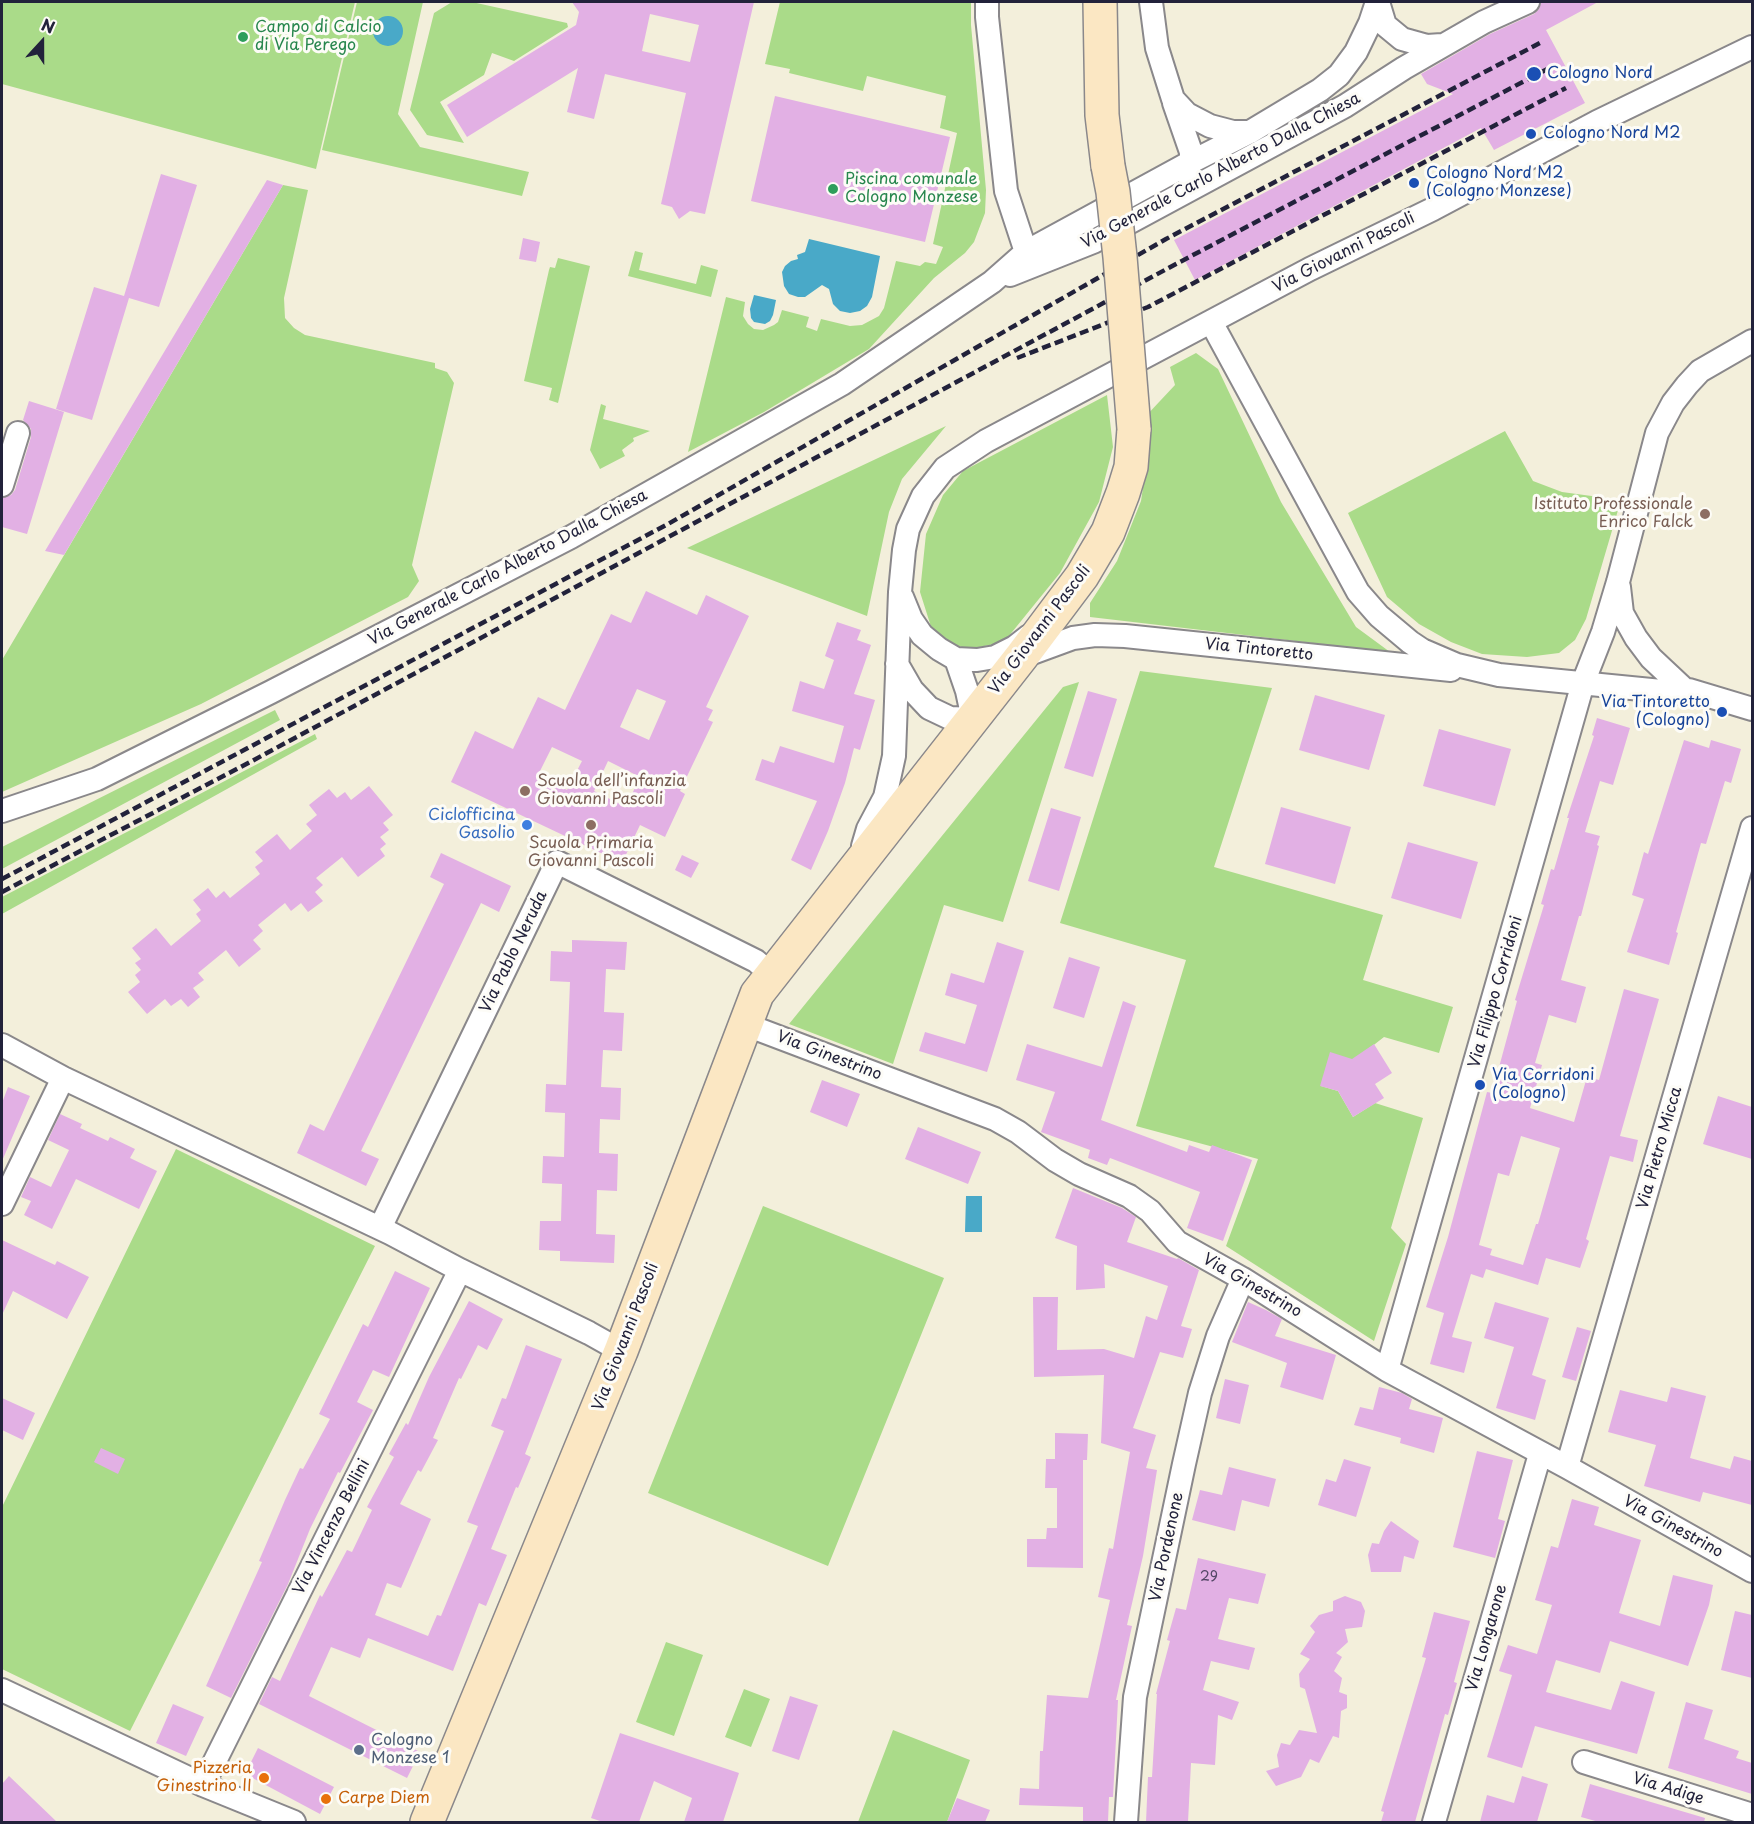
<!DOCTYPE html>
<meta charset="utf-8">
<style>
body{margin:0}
#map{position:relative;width:1754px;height:1824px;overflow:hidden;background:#f3efdb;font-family:"Playpen Sans",sans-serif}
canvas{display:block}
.frame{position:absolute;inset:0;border:3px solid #22223b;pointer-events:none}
.north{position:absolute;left:12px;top:12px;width:60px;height:60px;-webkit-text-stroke:4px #fdfcf7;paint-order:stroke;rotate:21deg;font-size:16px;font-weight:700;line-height:24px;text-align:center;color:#22223b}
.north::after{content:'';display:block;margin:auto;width:21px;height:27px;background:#22223b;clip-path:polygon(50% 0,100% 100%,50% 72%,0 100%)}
</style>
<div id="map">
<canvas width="1754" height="1824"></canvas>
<div class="frame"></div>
<div class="north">N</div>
</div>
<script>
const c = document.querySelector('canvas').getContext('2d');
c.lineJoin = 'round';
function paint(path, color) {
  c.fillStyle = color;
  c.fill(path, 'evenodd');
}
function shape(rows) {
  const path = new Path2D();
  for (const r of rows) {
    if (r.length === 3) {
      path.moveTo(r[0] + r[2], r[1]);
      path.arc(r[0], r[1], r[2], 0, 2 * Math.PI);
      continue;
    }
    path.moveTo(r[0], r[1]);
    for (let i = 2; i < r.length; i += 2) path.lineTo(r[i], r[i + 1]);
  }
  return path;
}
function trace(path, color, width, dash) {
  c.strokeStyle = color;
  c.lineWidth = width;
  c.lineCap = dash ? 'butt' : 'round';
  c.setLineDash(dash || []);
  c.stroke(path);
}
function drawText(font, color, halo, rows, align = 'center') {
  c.font = font + ' "Playpen Sans",sans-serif';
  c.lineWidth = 6;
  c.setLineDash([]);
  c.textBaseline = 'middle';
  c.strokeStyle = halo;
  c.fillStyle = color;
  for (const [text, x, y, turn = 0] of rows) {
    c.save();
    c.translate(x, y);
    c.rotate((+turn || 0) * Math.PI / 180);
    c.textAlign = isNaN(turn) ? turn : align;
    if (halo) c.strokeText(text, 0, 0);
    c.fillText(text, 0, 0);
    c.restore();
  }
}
const green = shape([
 [2,2,355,2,316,169,2,84],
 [357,2,423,2,398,114,420,147,529,172,522,196,322,150],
 [452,2,472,2,567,23,568,27,514,61,492,53,484,75,440,102,464,143,427,135,410,110,434,13],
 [780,2,971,2,971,25,986,190,985,213,974,242,965,253,934,278,869,349,764,412,688,452,726,297,745,302,743,316,748,324,754,329,763,330,774,325,778,322,782,310,809,317,806,327,817,331,821,319,850,326,862,325,879,316,884,308,896,261,920,266,925,262,936,264,943,247,933,244,957,133,940,128,946,96,867,76,863,91,789,73,790,69,765,64],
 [283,185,308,190,284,298,285,318,294,328,305,335,435,363,435,368,447,372,454,383,412,565,419,581,408,597,201,704,2,792,2,660],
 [635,251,643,253,639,270,696,284,701,265,718,270,711,297,628,276],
 [558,258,590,266,558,403,549,400,552,388,524,381,549,270,550,267,555,268],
 [1196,353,1218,369,1281,502,1356,627,1390,652,1090,617,1090,603,1117,561,1141,501,1148,454,1145,417,1175,385,1170,367],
 [1107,395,1113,447,1099,502,1060,573,1004,642,970,649,950,644,933,633,920,592,926,534,943,495,963,471],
 [601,404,606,406,603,419,650,431,633,438,634,441,622,450,625,456,600,469,590,450],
 [946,426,902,479,889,512,867,616,687,548],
 [1505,431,1533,481,1562,492,1621,500,1586,619,1575,640,1559,653,1527,657,1482,654,1451,642,1419,624,1387,597,1348,513],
 [1140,671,1272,688,1214,867,1383,915,1363,980,1453,1007,1439,1053,1384,1037,1321,1086,1338,1091,1353,1117,1375,1103,1423,1118,1391,1228,1406,1244,1374,1341,1226,1246,1258,1159,1136,1126,1186,960,1060,923],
 [1079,682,1003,922,944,905,893,1064,789,1024,1063,687],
 [275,710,280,720,2,869,2,847],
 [315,734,317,739,2,914,2,897],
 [176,1149,375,1246,130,1731,2,1669,2,1507],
 [763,1206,944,1278,828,1566,648,1493],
 [666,1642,703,1655,674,1736,636,1722],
 [744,1689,770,1699,751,1747,725,1737],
 [893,1730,970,1760,947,1822,858,1822]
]);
const water = shape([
 [388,31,15],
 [809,239,880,256,872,297,867,306,860,311,850,313,840,311,833,304,829,289,822,285,805,297,798,297,789,294,784,286,782,272,785,266,791,261,798,259,797,255,805,252],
 [754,295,776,300,773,315,770,321,765,324,754,322,751,318,750,309],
 [966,1196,982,1196,982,1232,965,1232]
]);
const building = shape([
 [572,2,754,2,705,214,690,211,679,219,672,207,661,204,686,93,605,74,594,119,567,112,578,68,467,137,447,105,576,25,579,12],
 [650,14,699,25,690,62,642,51],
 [1541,2,1598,2,1546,30,1585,103,1494,150,1481,128,1195,280,1174,240,1453,94,1427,84,1421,74,1490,34,1534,14,1539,9],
 [775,96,950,137,925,242,751,201],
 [161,174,197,185,159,307,129,298,92,420,56,409,94,287,124,296],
 [267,180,283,185,64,555,45,551],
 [523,238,540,242,536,262,519,259],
 [29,401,64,412,27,534,2,527,2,498,11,495,15,490,31,437,31,429,23,420],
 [646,591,697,615,706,595,749,616,706,707,713,710,708,720,713,722,680,791,685,794,665,837,640,825,622,863,451,782,475,731,513,749,538,697,565,710,611,614,631,623],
 [637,689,666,701,649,740,620,727],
 [552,747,582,761,567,790,538,775],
 [608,761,640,777,626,807,594,791],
 [837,622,861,630,857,640,871,645,854,694,875,700,860,750,854,748,845,783,828,831,811,870,791,860,817,801,755,780,762,759,774,763,780,746,834,763,844,726,792,711,800,681,824,689,834,660,825,656],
 [1088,691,1117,699,1093,777,1064,768],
 [1315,695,1385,715,1369,770,1299,750],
 [1597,718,1630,728,1613,785,1600,781,1585,832,1600,836,1597,845,1599,846,1581,916,1579,916,1561,980,1586,987,1576,1023,1549,1015,1535,1063,1542,1065,1530,1108,1574,1122,1587,1077,1599,1080,1624,989,1659,999,1620,1136,1638,1140,1633,1162,1610,1156,1586,1239,1589,1241,1580,1268,1546,1258,1538,1285,1486,1269,1483,1278,1471,1274,1452,1337,1472,1342,1464,1373,1430,1364,1444,1313,1426,1307,1448,1237,1487,1092,1492,1093,1517,1001,1515,1000,1544,905,1541,904,1551,869,1554,870,1569,818,1567,818,1594,736,1592,735],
 [1521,1136,1560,1148,1538,1224,1536,1224,1523,1265,1490,1255,1492,1249,1479,1245,1498,1173,1509,1176],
 [1439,729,1511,749,1495,806,1423,786],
 [1684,740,1709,748,1711,740,1741,749,1731,783,1725,781,1706,844,1701,843,1676,932,1678,933,1669,965,1627,952,1644,899,1632,895,1644,852,1648,854],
 [369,786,393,815,383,823,389,830,380,837,386,844,380,849,385,856,358,877,342,857,316,878,323,885,315,892,323,901,308,912,301,903,291,911,285,903,258,925,263,931,253,940,261,949,239,967,226,950,198,973,204,980,193,988,200,997,188,1007,181,999,171,1006,165,999,147,1014,128,992,140,982,135,975,141,970,135,963,141,959,132,948,156,928,171,946,201,921,196,914,201,910,193,900,208,888,216,898,224,891,230,898,260,874,255,867,263,861,255,852,277,834,290,850,312,831,306,824,317,815,309,805,329,789,337,798,345,792,351,800],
 [1281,807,1351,827,1335,884,1265,864],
 [1051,808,1081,817,1059,891,1028,881],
 [1408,842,1478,862,1461,919,1391,898],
 [441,853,511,886,499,912,481,903,361,1151,379,1159,366,1186,297,1153,310,1124,324,1131,444,884,430,877],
 [682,855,699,863,691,878,675,870],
 [572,940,627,942,625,970,606,969,604,1012,624,1013,622,1051,603,1050,601,1087,621,1088,620,1120,600,1119,599,1153,618,1154,617,1191,597,1190,596,1234,615,1235,614,1263,560,1261,560,1251,539,1250,540,1221,561,1221,562,1184,542,1183,543,1156,564,1157,565,1113,545,1112,546,1084,566,1085,570,982,550,981,551,951,572,952],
 [997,942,1024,951,987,1072,919,1051,925,1032,965,1044,977,1005,945,995,951,973,984,983],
 [1069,957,1100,967,1084,1018,1053,1008],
 [1123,1001,1136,1006,1101,1120,1187,1152,1189,1145,1209,1152,1212,1145,1252,1160,1223,1241,1187,1228,1200,1192,1110,1158,1107,1165,1088,1158,1090,1150,1041,1132,1055,1092,1016,1080,1027,1044,1102,1067],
 [1374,1044,1392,1073,1375,1084,1384,1098,1353,1117,1338,1091,1320,1086,1330,1052,1352,1059],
 [822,1080,860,1094,847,1127,810,1112],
 [8,1087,30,1096,2,1161,2,1103],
 [1718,1096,1752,1107,1752,1159,1703,1144],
 [60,1114,82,1124,80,1128,108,1141,110,1137,135,1149,130,1158,157,1171,139,1209,76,1179,52,1229,24,1215,31,1201,21,1197,30,1177,51,1187,69,1150,48,1140],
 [918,1127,981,1152,968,1184,905,1159],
 [1073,1188,1122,1208,1136,1217,1127,1242,1177,1259,1178,1258,1199,1270,1181,1326,1192,1329,1183,1358,1160,1352,1133,1428,1156,1435,1146,1468,1157,1470,1143,1556,1127,1625,1132,1626,1116,1700,1118,1700,1113,1797,1109,1797,1108,1822,1083,1822,1083,1807,1019,1805,1020,1788,1039,1789,1040,1751,1043,1751,1047,1695,1088,1698,1110,1600,1098,1597,1109,1548,1113,1549,1130,1452,1101,1443,1104,1375,1034,1377,1033,1297,1058,1297,1057,1350,1104,1349,1134,1358,1146,1316,1157,1320,1168,1286,1104,1264,1105,1288,1076,1290,1077,1246,1055,1238],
 [2,1240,55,1265,57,1261,89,1277,67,1319,13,1291,2,1315],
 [395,1271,430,1288,389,1377,373,1370,357,1402,373,1410,340,1473,338,1472,310,1529,288,1584,231,1698,206,1686,262,1562,259,1561,285,1500,300,1468,303,1469,330,1419,319,1414,363,1324,368,1327],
 [469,1301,503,1319,487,1350,478,1345,461,1379,459,1378,433,1438,438,1440,421,1472,418,1470,400,1504,431,1519,401,1588,387,1583,375,1615,428,1636,437,1615,441,1616,478,1526,467,1522,504,1431,491,1426,502,1398,506,1399,526,1345,562,1359,525,1454,531,1457,518,1488,516,1487,491,1549,507,1555,486,1606,479,1603,453,1671,368,1638,360,1658,331,1647,309,1696,420,1752,407,1778,259,1704,272,1677,280,1681,320,1595,322,1597,347,1550,352,1552,372,1510,367,1507,394,1457,389,1454,406,1423,408,1425,429,1377],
 [1248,1302,1266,1310,1282,1319,1275,1336,1336,1355,1323,1400,1280,1387,1287,1363,1232,1342],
 [1495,1302,1549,1318,1532,1375,1546,1380,1535,1420,1496,1408,1514,1347,1484,1338],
 [1577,1327,1591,1331,1576,1381,1562,1377],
 [1225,1379,1249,1385,1240,1424,1216,1418],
 [1379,1387,1402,1393,1412,1399,1409,1409,1443,1418,1434,1453,1400,1443,1401,1438,1354,1425,1360,1407,1373,1410],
 [1671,1387,1706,1396,1690,1458,1730,1469,1734,1456,1752,1461,1752,1505,1703,1492,1700,1502,1644,1486,1656,1445,1608,1432,1620,1390,1667,1402],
 [2,1398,35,1413,23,1440,2,1430],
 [1055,1433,1088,1434,1087,1460,1083,1460,1083,1568,1027,1567,1027,1539,1046,1539,1047,1528,1057,1528,1057,1488,1045,1488,1046,1459,1055,1459],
 [101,1448,125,1459,118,1474,94,1462],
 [1477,1451,1513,1460,1498,1519,1505,1521,1495,1558,1453,1547],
 [1344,1459,1371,1467,1356,1517,1318,1505,1326,1479,1336,1482],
 [1229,1467,1276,1479,1269,1507,1242,1500,1235,1531,1192,1520,1200,1490,1222,1495],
 [1572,1499,1599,1507,1594,1525,1641,1540,1619,1613,1660,1626,1673,1575,1713,1585,1709,1605,1688,1666,1610,1641,1600,1673,1556,1660,1546,1692,1611,1710,1621,1681,1655,1692,1637,1754,1535,1726,1522,1768,1487,1757,1512,1675,1499,1671,1508,1645,1537,1654,1552,1605,1535,1600,1551,1546,1558,1548],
 [1391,1521,1419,1541,1414,1559,1404,1556,1401,1572,1371,1572,1368,1555,1372,1543,1379,1544,1384,1531],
 [1198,1558,1266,1574,1258,1604,1229,1598,1218,1639,1255,1648,1249,1670,1211,1661,1203,1690,1239,1702,1232,1720,1218,1715,1215,1765,1191,1763,1188,1822,1146,1822,1148,1777,1152,1777,1157,1694,1156,1694,1170,1641,1167,1640,1176,1608,1186,1610],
 [1345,1596,1361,1602,1365,1611,1362,1627,1345,1629,1348,1642,1336,1653,1342,1657,1334,1671,1342,1678,1339,1692,1347,1695,1347,1708,1341,1711,1339,1738,1333,1736,1319,1763,1310,1759,1301,1777,1276,1786,1266,1771,1279,1767,1277,1755,1281,1743,1290,1745,1299,1730,1317,1733,1305,1689,1300,1687,1299,1674,1310,1659,1300,1654,1315,1632,1310,1626,1319,1615,1333,1611,1333,1601],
 [1735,1611,1752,1615,1752,1678,1721,1670],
 [1434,1612,1470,1621,1454,1682,1457,1683,1448,1715,1445,1714,1415,1822,1381,1822,1384,1812,1381,1811,1426,1658,1422,1657],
 [790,1696,818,1705,799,1760,772,1751],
 [1686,1702,1713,1710,1704,1739,1739,1751,1736,1758,1752,1763,1752,1794,1668,1768],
 [173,1704,204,1717,186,1756,156,1743],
 [620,1733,739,1773,723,1822,684,1822,692,1798,654,1781,639,1822,603,1822,591,1818],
 [258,1748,334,1787,320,1814,245,1774],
 [9,1776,57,1822,2,1822,2,1784],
 [1522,1776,1548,1784,1537,1822,1480,1822,1487,1795,1514,1803],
 [1590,1784,1705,1818,1704,1822,1599,1822,1581,1817],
 [957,1798,990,1810,985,1822,947,1822]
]);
const street = shape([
 [987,2,987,17,1006,191,1026,252,1038,258],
 [1151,2,1157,48,1173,99,1187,114,1210,126,1233,132,1250,132],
 [1378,2,1385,25,1402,39,1427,46,1442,45],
 [1174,103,1191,152,1191,162,1187,174],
 [1010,275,1093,242,1345,106,1404,68,1484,22,1528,2],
 [1211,322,1358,592,1379,616,1410,642,1422,650,1457,665,1499,675,1702,695],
 [2,485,18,433],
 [1619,587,1622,613,1636,638,1651,658,1683,688],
 [902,597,911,619,922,635,939,649,956,659,977,660,995,657,1015,647,1029,636],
 [1024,656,1073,638,1095,635,1125,636,1451,670],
 [897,664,912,690,929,708,950,718,973,719,967,691,956,659],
 [1689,690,1752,709],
 [2,811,97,779,271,692,571,537,842,384,992,282,1026,252,1191,162,1250,132,1320,90,1339,75,1356,52,1370,23,1377,2],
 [863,846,868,829,885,797,894,756,900,592,904,550,908,529,923,496,945,468,986,441,1310,269,1433,209,1597,122,1752,47],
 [744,1024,995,1119,1018,1132,1055,1160,1079,1174,1129,1196,1150,1211,1177,1242,1243,1279,1387,1370,1567,1467,1752,1571],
 [2,1045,63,1078,390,1233,460,1270,589,1333,621,1351],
 [2,1204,63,1078],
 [380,1228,557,862,756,961,771,974],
 [1387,1370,1583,683,1603,632,1618,582,1657,433,1673,403,1687,385,1700,371,1752,341],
 [1567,1467,1752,828],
 [2,1690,203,1785,294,1822],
 [1584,1762,1752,1815],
 [203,1785,460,1270],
 [1126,1822,1135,1697,1184,1464,1200,1393,1218,1336,1243,1279],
 [1434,1822,1540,1454]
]);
const secondary = shape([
 [1100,2,1102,115,1108,166],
 [427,1822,621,1351,757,994,1022,656,1082,576,1108,532,1123,493,1131,467,1134,429]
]);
const rail = shape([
 [1017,358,1148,307,1566,88],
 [2,879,668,524,1166,239,1540,43],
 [2,892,252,761,1176,264,1553,66]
]);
const secondaryBridge = shape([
 [1108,166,1113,192,1120,257,1134,429]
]);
const markers = [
 [243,37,6,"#2e9e5b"],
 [1534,74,8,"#1a4fb4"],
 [1531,134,6,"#1a4fb4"],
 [1414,183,6,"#1a4fb4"],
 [833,189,6,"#2e9e5b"],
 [1705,514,6,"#8d6e63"],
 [1722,712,6,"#1a4fb4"],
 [525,791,6,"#8d6e63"],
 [527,825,6,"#3f7fe0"],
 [591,825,6,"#8d6e63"],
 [1480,1085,6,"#1a4fb4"],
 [359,1750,6,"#5c6f8a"],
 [264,1778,6,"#e8710a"],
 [326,1799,6,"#e8710a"]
];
const numberNames = [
 ["29",1209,1577]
];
const leisureNames = [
 ["Campo di Calcio",255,28],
 ["di Via Perego",255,46],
 ["Piscina comunale",845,180],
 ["Cologno Monzese",845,198]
];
const transitNames = [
 ["Cologno Nord",1547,74],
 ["Cologno Nord M2",1543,134],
 ["Cologno Nord M2",1426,174],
 ["(Cologno Monzese)",1426,192],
 ["Via Tintoretto",1710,703,"right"],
 ["(Cologno)",1710,721,"right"],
 ["Via Corridoni",1492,1076],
 ["(Cologno)",1492,1094]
];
const streetNames = [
 ["Via Generale Carlo Alberto Dalla Chiesa",1221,171,-28],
 ["Via Giovanni Pascoli",1344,253,-27],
 ["Via Generale Carlo Alberto Dalla Chiesa",508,568,-28],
 ["Via Giovanni Pascoli",1040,630,-53],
 ["Via Tintoretto",1259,650,6],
 ["Via Pablo Neruda",514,952,-64],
 ["Via Filippo Corridoni",1496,992,-74],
 ["Via Ginestrino",829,1056,21],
 ["Via Pietro Micca",1660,1148,-74],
 ["Via Ginestrino",1252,1286,30],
 ["Via Giovanni Pascoli",626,1337,-69],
 ["Via Vincenzo Bellini",332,1527,-63],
 ["Via Ginestrino",1673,1527,29],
 ["Via Pordenone",1167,1547,-78],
 ["Via Longarone",1487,1638,-74],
 ["Via Adige",1668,1789,17]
];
const educationNames = [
 ["Istituto Professionale",1693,505],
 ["Enrico Falck",1693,523],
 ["Scuola dell’infanzia",537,782,"left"],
 ["Giovanni Pascoli",537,800,"left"],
 ["Scuola Primaria",591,844,"center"],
 ["Giovanni Pascoli",591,862,"center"]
];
const shopNames = [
 ["Ciclofficina",515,816],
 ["Gasolio",515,834]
];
const serviceNames = [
 ["Cologno",371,1741],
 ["Monzese 1",371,1759]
];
const foodNames = [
 ["Pizzeria",252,1769],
 ["Ginestrino II",252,1787],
 ["Carpe Diem",338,1799,"left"]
];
paint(green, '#aadb89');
paint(water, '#49a9c8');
paint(building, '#e2b0e4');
trace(street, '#8a888b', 26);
trace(secondary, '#8a888b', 36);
trace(street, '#fff', 22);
trace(secondary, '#fbe7c3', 33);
trace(rail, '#22223b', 4.5, [9, 4.5]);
trace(secondaryBridge, '#8a888b', 36, []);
trace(secondaryBridge, '#fbe7c3', 33);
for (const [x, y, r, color] of markers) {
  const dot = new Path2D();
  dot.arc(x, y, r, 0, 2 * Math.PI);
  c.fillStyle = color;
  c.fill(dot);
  trace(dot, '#fdfcf7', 2);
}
drawText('14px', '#524665', null, numberNames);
drawText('16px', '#27864d', '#fdfcf7', leisureNames, 'left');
drawText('16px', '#164399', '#fdfcf7', transitNames, 'left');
drawText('16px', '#22223b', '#fdfcf7', streetNames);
drawText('16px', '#785e54', '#fdfcf7', educationNames, 'right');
drawText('16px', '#366cbe', '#fdfcf7', shopNames, 'right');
drawText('16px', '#4e5e75', '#fdfcf7', serviceNames, 'left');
drawText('16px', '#c56008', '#fdfcf7', foodNames, 'right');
</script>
